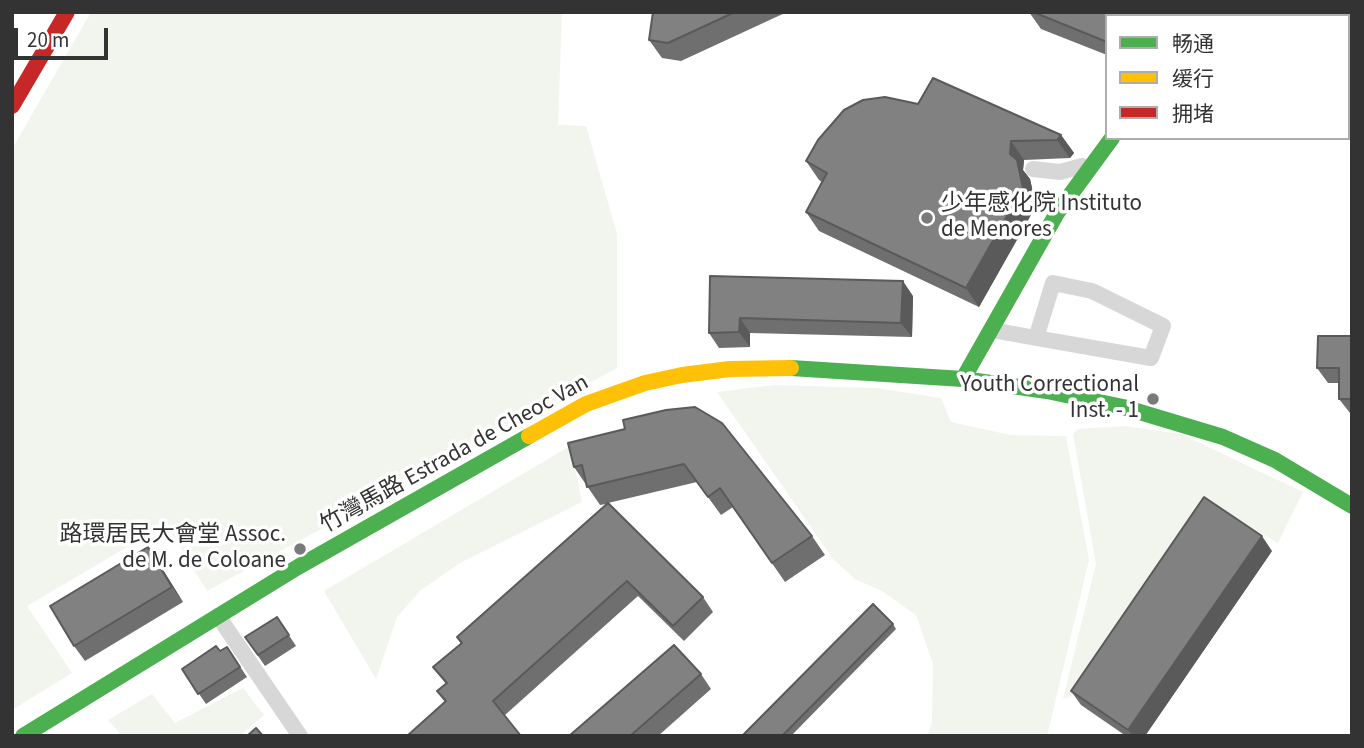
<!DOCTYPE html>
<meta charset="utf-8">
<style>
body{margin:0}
#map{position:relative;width:1364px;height:748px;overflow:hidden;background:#fff;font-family:"Source Sans 3","Noto Sans SC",sans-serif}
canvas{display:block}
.frame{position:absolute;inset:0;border:14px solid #333;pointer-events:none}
.legend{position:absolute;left:1105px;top:14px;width:245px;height:126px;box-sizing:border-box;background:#fff;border:2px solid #adadad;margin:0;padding:9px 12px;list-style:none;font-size:21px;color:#333}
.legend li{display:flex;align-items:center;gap:14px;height:35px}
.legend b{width:35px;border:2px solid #adadad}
.scale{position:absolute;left:14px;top:28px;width:94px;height:32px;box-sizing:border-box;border:4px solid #333;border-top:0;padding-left:9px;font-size:21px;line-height:24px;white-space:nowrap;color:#333;-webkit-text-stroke:5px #fff;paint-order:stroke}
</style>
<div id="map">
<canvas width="1364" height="748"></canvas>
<div class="frame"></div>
<ul class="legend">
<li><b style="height:9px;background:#4caf50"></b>畅通</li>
<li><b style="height:9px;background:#ffc107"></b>缓行</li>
<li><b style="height:9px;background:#c62828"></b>拥堵</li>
</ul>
<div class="scale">20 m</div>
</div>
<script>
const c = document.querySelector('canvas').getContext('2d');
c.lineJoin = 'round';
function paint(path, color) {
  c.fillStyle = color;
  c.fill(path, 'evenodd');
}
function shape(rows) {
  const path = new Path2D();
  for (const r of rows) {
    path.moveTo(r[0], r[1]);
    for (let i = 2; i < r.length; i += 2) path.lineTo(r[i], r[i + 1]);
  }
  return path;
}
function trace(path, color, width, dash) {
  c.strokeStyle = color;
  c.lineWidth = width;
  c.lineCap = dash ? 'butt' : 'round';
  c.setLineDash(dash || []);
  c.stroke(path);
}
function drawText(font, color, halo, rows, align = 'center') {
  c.font = font + ' "Source Sans 3","Noto Sans SC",sans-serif';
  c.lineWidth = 7;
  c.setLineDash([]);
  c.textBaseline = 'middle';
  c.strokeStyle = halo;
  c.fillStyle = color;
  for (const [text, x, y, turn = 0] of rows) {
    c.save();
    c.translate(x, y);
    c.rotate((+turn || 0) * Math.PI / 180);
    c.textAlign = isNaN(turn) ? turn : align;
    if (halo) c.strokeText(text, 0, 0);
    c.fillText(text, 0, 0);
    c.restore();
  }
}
const green = shape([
 [91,12,562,12,558,125,586,126,617,234,617,368,207,591,166,524,27,606,72,673,12,710,12,149],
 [774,385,876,388,941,398,951,422,1010,435,1066,436,1089,560,1047,736,927,736,932,723,933,664,916,615,882,591,855,579,833,559,717,392],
 [1125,426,1181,434,1303,492,1278,543,1213,505,1074,695,1063,699,1096,564,1073,434,1078,429],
 [570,446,582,502,460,563,421,590,397,617,376,679,324,591],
 [243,688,264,715,240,736,122,736,108,720,152,694,175,723]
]);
const lane = shape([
 [1033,169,1060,172,1082,166],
 [992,330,1036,338,1151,358,1163,326,1092,291,1053,283,1036,338],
 [218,616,300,736]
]);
const street = shape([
 [1205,16,1208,12]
]);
const fast = shape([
 [791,368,963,379,1047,391,1123,407,1223,437,1275,460,1352,506],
 [963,379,1057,213,1112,138],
 [23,736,298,567,529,436]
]);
const slow = shape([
 [529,436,586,404,645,383,682,375,730,369,791,368]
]);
const jam = shape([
 [12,106,67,12]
]);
const wall = shape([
 [653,12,787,12,681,61,662,58,649,40],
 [1029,12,1164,12,1107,16,1107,55,1041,29],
 [1352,12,1352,49,1348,52,1348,16],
 [1061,135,1074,153,1070,158,1024,160,1023,170,1030,179,1036,206,979,307,819,231,806,212,822,182,819,180,806,161],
 [710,276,913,296,912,337,750,333,750,347,719,348,709,333],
 [1352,336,1352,413,1350,413,1339,399,1339,383,1328,383,1317,368],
 [625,429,812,536,825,555,785,582,733,507,721,515,697,482,608,503,703,597,713,612,684,641,638,596,505,715,445,702,437,691,446,684,433,667,461,644,457,637,606,504,600,505,574,467],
 [1272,551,1145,736,1126,736,1081,705,1071,691],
 [158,562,183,602,85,661,74,646],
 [277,617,296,646,265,666,245,637],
 [893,624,896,629,791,736,742,736],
 [227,647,247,677,206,704,182,669],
 [701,674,711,689,658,736,569,736]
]);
const shadedWall = shape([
 [1142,12,1164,12,1162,16,1140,16],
 [1061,135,1074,153,1070,158,1057,140],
 [1011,141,1024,160,1023,170,1030,179,1036,206,979,307,966,288,1010,154],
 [903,281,913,296,912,337,901,323],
 [740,318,750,333,750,347,739,332],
 [1262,536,1272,551,1145,736,1133,736,1128,730],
 [148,547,158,562,183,602,172,587]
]);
const building = shape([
 [653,12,735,12,668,43,649,40,653,12],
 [1033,12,1142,12,1140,16,1107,16,1107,42,1033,12],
 [1297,12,1352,12,1352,22,1348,24,1348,16,1299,16,1297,12],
 [933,78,1061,135,1057,140,1011,141,1010,154,1017,160,1023,188,966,288,806,212,827,173,806,161,818,140,844,110,863,100,885,97,918,104,933,78],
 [710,276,903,281,901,323,740,318,739,332,709,333,710,276],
 [1318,336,1352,336,1352,399,1339,399,1339,368,1317,368,1318,336],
 [695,407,722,423,812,536,772,563,720,488,708,497,684,464,587,487,582,465,574,467,568,443,625,429,623,420,666,410,695,407],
 [1204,497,1262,536,1128,730,1071,691,1204,497],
 [608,503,703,597,673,626,627,581,493,701,521,736,407,736,446,701,437,691,447,683,433,667,462,643,457,637,608,503],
 [148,547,172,587,74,646,50,606,148,547],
 [873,604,893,624,782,736,742,736,873,604],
 [277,617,289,635,258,655,245,637,277,617],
 [674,645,701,674,630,736,569,736,674,645],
 [216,646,220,651,227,647,240,667,198,694,182,669,216,646],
 [256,728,263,736,247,736,256,728]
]);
const markers = [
 [927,218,7,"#7a7a7a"],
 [1153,399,7,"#7a7a7a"],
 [300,549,7,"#7a7a7a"]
];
const poiNames = [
 ["少年感化院 Instituto",941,205,"left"],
 ["de Menores",941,231,"left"],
 ["Youth Correctional",1139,386],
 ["Inst. - 1",1139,412],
 ["路環居民大會堂 Assoc.",286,536],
 ["de M. de Coloane",286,562]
];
const streetNames = [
 ["竹灣馬路 Estrada de Cheoc Van",455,455,-29]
];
paint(green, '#f1f5ed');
trace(lane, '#d7d7d7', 16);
trace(street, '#d7d7d7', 33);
trace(fast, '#4caf50', 16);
trace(slow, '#ffc107', 16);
trace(jam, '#c62828', 16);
paint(wall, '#6f6f6f');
paint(shadedWall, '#5a5a5a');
paint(building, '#818181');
trace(building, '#5a5a5a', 2);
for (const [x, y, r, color] of markers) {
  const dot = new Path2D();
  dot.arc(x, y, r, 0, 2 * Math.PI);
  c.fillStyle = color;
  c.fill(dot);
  trace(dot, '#fff', 2.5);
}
drawText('23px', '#333', '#fff', poiNames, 'right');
drawText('23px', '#333', '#fff', streetNames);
</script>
